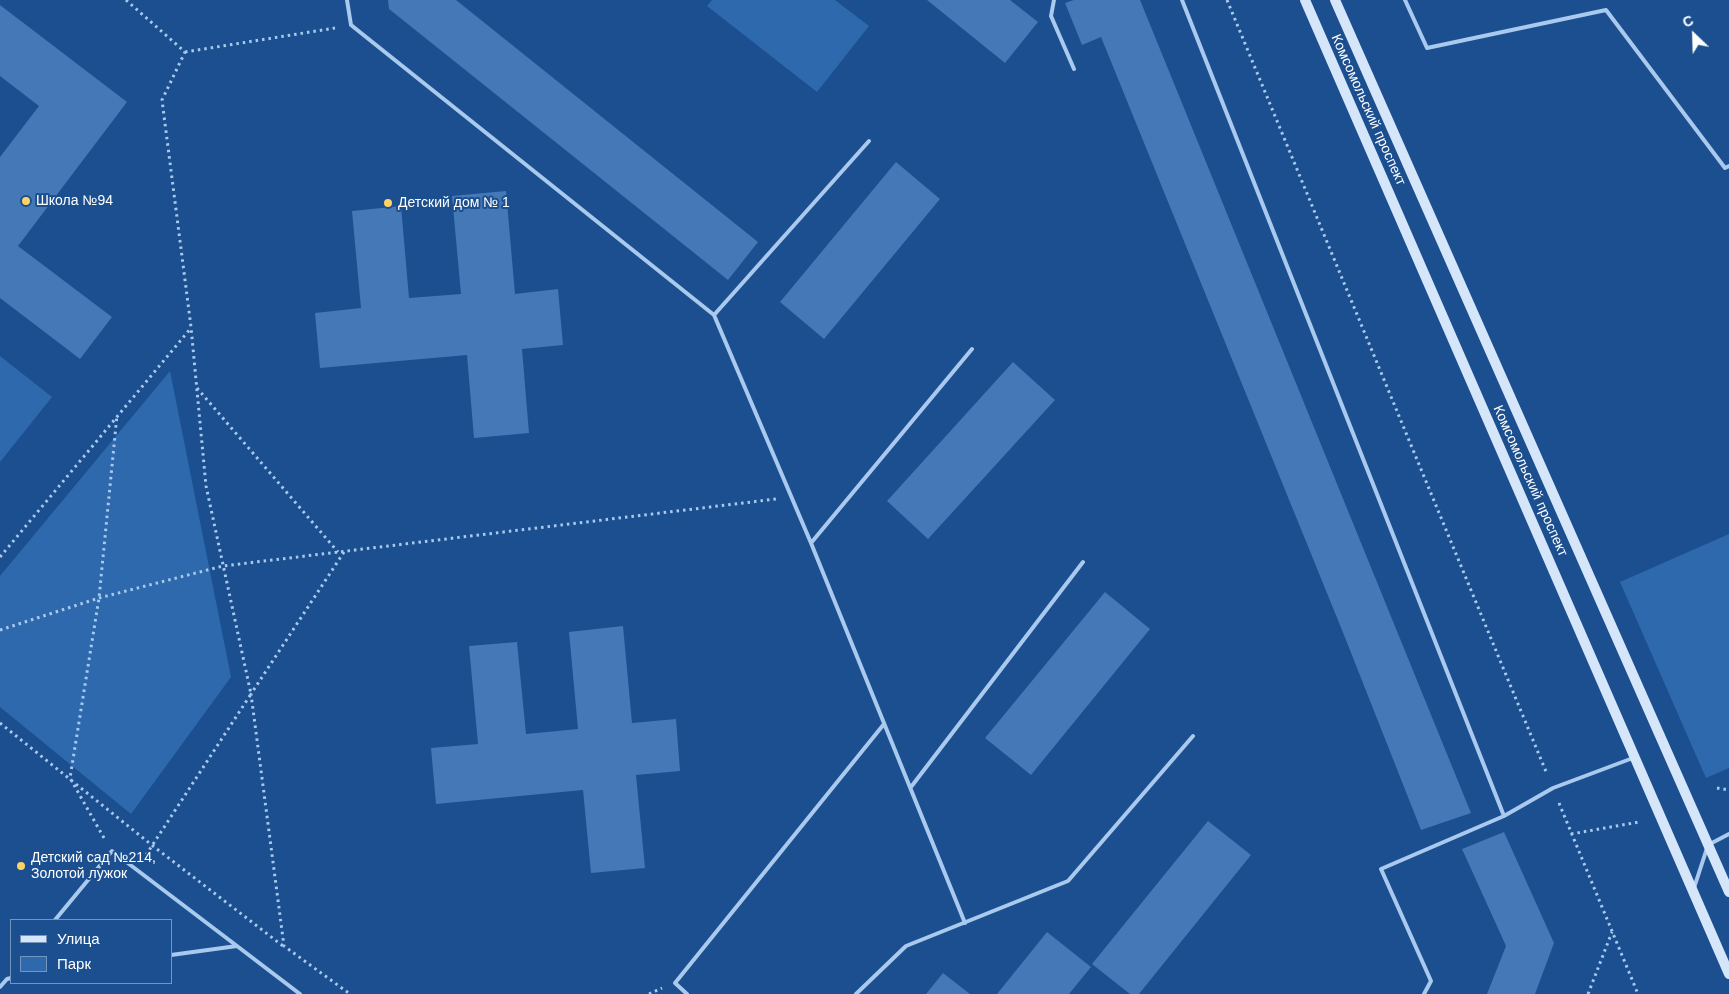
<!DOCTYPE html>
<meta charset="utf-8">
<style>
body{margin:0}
#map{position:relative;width:1729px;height:994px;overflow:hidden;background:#1b4f8f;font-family:Helvetica,sans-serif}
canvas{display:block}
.legend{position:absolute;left:10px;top:919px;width:162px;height:65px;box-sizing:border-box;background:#1b4f8f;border:1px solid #7695bc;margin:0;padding:6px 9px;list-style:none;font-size:15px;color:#fff}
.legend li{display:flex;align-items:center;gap:10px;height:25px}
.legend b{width:25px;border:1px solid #7695bc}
.north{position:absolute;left:1669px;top:10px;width:50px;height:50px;-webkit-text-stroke:4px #1b4f8f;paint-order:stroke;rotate:336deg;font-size:14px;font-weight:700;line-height:20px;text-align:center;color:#fff}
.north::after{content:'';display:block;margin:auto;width:18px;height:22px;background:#fff;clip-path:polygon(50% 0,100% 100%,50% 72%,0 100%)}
</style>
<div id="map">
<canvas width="1729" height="994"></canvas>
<ul class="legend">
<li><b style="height:6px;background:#d6e6fa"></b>Улица</li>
<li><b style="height:14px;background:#2e69ad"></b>Парк</li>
</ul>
<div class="north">С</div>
</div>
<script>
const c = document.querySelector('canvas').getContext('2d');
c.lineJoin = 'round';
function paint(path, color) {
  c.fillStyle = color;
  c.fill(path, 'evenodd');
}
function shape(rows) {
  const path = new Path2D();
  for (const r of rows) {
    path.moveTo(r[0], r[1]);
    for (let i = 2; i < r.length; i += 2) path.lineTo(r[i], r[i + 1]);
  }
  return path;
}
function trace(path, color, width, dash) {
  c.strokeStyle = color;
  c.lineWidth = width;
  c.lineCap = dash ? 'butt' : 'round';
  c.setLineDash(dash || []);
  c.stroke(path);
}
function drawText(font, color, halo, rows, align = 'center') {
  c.font = font + ' Helvetica,sans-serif';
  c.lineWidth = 4;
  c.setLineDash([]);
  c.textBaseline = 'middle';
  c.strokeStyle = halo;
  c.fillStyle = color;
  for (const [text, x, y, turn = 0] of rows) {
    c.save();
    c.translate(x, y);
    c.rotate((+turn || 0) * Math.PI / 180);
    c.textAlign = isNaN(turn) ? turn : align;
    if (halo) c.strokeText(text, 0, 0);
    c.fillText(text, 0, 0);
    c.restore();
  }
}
const green = shape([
 [712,0,835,0,869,26,817,92,707,6],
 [0,356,52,397,0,462],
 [170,371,231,677,131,814,0,707,0,576],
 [1729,534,1729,768,1706,778,1620,582]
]);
const building = shape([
 [388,0,456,0,758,242,728,280,389,9],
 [927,0,1010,0,1038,22,1005,63],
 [1074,0,1140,0,1471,813,1421,830,1344,635,1101,37,1082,45,1065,3],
 [0,5,127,102,18,246,112,317,80,359,0,298,0,157,39,106,0,76],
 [896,162,940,199,824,339,780,302],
 [506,191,515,294,558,289,563,345,522,349,529,433,474,438,467,355,320,368,315,313,361,308,352,211,401,206,409,298,461,294,452,196],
 [1013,362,1055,400,928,539,887,501],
 [1105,592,1150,629,1031,775,985,738],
 [623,626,632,723,676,719,680,771,636,775,645,868,591,873,583,790,436,804,431,748,478,744,469,646,517,642,526,734,578,729,569,632],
 [1208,821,1251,855,1139,994,1130,994,1092,964],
 [1504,832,1554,943,1535,994,1487,994,1506,946,1462,849],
 [1047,932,1091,967,1069,994,997,994],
 [943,973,970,994,926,994]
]);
const path = shape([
 [126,0,185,52,162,100,191,327,206,486,251,694,144,858],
 [1227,0,1547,774],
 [185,52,335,28],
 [197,388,338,552],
 [344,552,251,694,284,946,350,994],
 [0,557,191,328],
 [0,630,99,598,223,566,776,499],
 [0,723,153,846,283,946],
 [1717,788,1729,790],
 [1559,803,1638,994],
 [1571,834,1639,822],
 [104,838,70,778,99,598,117,415],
 [649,994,662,988],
 [1588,994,1612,932]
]);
const lane = shape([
 [347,0,351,25,714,315,811,543,965,923],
 [1054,0,1051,16,1074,69],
 [1182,0,1504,816],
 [1405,0,1427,48,1606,10,1725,168,1729,166],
 [714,315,869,141],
 [811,543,972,349],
 [911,787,1083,562],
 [1694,888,1708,845,1729,834],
 [55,920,112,851,237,946],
 [171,955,237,946,300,994],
 [0,987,7,979,11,978],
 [687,994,675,983,884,724],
 [856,994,906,946,1068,881,1193,736],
 [1424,994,1431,981,1381,869,1504,816,1553,788,1633,758]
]);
const secondary = shape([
 [1305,0,1729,974],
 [1335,0,1729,892]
]);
const markers = [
 [26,201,5,"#ffd166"],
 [388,203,5,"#ffd166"],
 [21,866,5,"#ffd166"]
];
const streetNames = [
 ["Комсомольский проспект",1368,110,66],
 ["Комсомольский проспект",1530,481,66]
];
const poiNames = [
 ["Школа №94",36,201],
 ["Детский дом № 1",398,203],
 ["Детский сад №214,",31,858],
 ["Золотой лужок",31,874]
];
paint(green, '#2e69ad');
paint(building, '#4478b7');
trace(path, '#a9c9ee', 3, [2.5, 4]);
trace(lane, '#a9c9ee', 4);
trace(secondary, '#d6e6fa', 10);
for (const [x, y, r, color] of markers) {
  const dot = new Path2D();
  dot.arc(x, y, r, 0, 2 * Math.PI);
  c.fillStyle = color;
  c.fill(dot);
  trace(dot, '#1b4f8f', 2);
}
drawText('14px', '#fff', '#1b4f8f', streetNames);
drawText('14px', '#fff', '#1b4f8f', poiNames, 'left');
</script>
